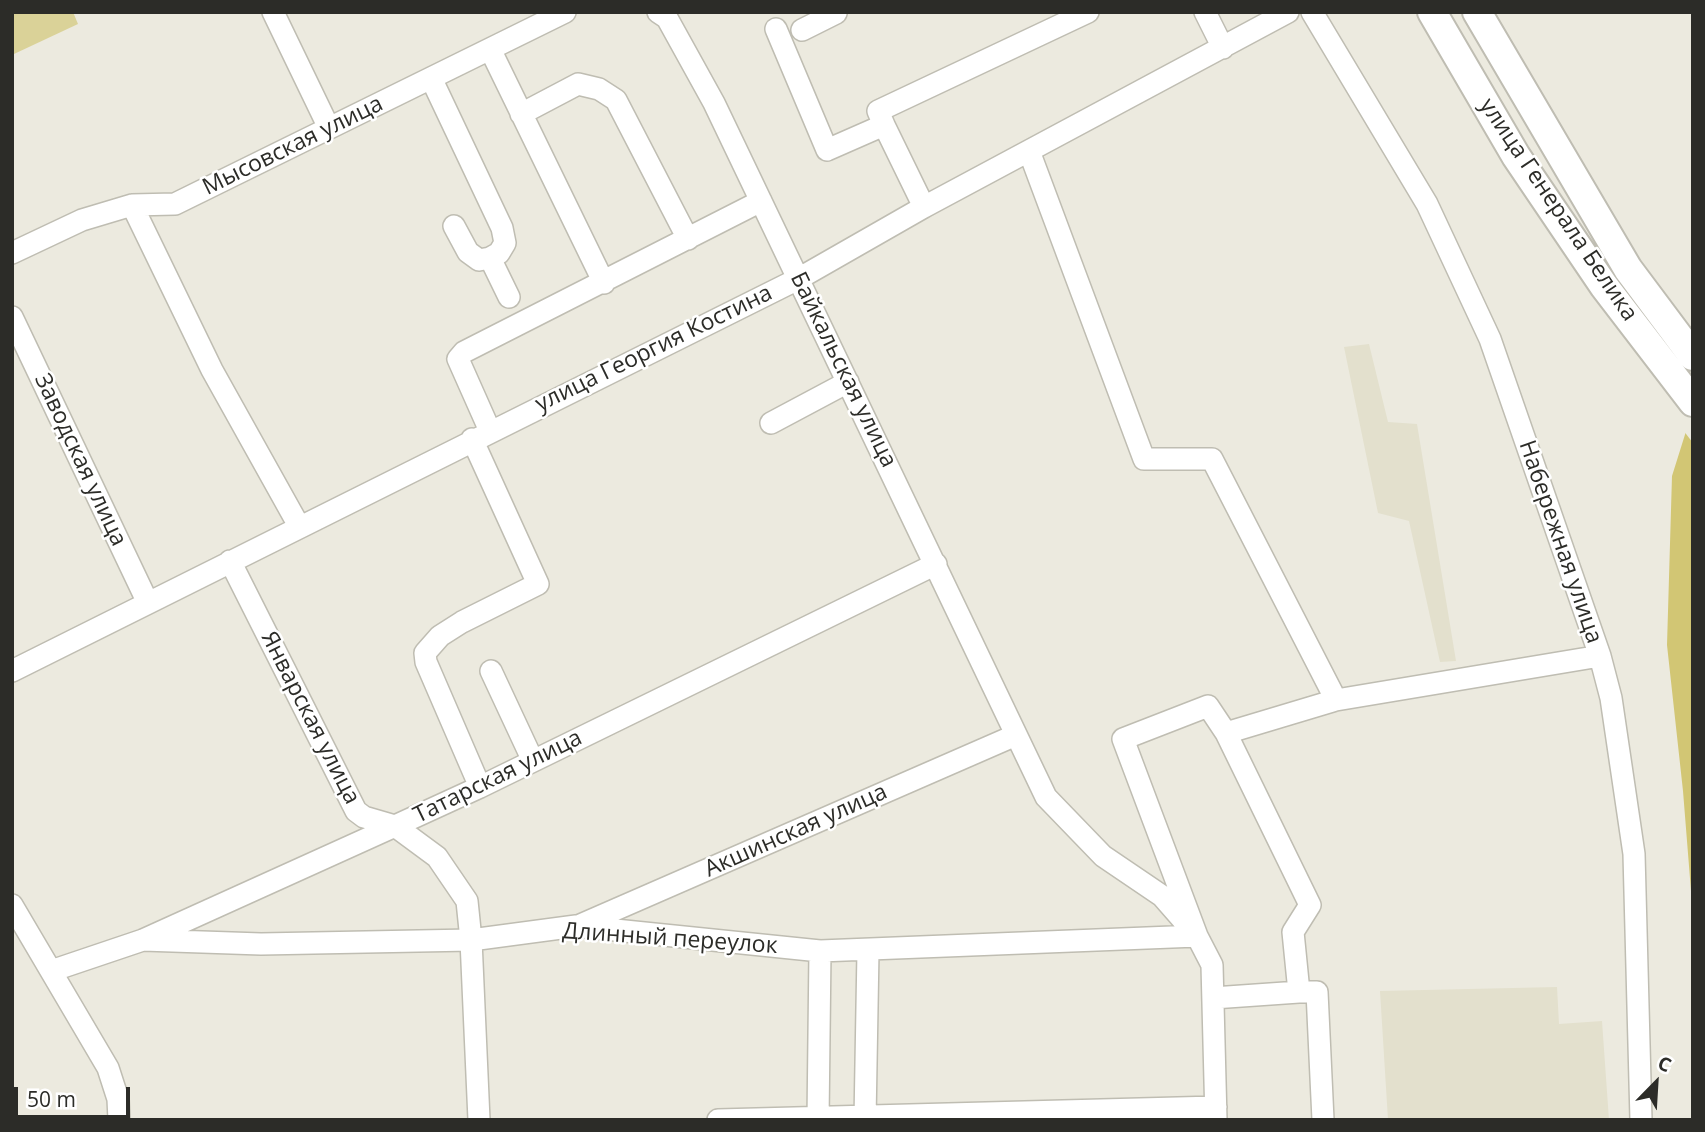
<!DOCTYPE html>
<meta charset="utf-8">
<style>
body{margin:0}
#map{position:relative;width:1705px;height:1132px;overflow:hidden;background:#eceadf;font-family:"Open Sans",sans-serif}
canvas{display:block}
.frame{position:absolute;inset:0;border:14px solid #2c2c28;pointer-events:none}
.north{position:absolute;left:1621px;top:1048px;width:70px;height:70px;-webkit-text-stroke:5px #fff;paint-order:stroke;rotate:24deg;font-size:19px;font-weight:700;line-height:28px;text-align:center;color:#2c2c28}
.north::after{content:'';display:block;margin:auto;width:24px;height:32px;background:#2c2c28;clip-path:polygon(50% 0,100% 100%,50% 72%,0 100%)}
.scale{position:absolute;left:14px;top:1087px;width:116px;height:32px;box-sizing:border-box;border:4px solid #2c2c28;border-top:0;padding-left:9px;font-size:21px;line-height:24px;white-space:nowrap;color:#2c2c28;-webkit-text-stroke:5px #fff;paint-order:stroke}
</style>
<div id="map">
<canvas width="1705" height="1132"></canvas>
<div class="frame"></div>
<div class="north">С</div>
<div class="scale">50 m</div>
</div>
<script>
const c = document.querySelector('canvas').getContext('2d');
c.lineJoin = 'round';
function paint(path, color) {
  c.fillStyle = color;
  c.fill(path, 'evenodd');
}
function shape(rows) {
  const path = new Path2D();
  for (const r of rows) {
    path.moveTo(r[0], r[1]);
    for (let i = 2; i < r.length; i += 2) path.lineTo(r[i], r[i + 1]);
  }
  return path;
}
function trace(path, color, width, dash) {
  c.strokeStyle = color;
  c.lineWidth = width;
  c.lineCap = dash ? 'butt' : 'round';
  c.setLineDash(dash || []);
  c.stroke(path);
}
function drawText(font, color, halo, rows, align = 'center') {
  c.font = font + ' "Open Sans",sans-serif';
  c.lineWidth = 5;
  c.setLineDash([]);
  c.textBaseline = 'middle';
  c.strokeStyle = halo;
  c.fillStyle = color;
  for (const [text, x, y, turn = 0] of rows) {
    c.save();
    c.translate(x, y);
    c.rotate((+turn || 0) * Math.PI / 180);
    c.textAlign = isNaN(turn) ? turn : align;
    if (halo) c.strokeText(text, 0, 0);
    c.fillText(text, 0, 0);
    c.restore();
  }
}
const built = shape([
 [1369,344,1388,422,1417,424,1456,661,1440,662,1409,521,1378,513,1344,347],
 [1557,987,1559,1024,1602,1021,1609,1120,1388,1120,1380,991]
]);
const green = shape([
 [12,12,73,12,78,24,14,54]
]);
const water = shape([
 [1693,409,1693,916,1683,791,1667,645,1672,476]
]);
const pier = shape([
 [1693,405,1693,443,1683,430,1690,407]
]);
const minor = shape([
 [273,12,329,128],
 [658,12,667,18,714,103,1046,797,1103,856,1162,896,1197,936,1212,965,1216,1120],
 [1205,12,1223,48],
 [1312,12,1427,204,1490,339,1600,656,1611,698,1634,854,1641,1120],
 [776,29,827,150,884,125,924,207],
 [802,30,836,13],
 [490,49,604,283],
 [431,78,502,228,505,243,499,253,490,258,479,260,468,252,454,226],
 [521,114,578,84,599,89,616,100,688,239],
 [884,125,878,111,1088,12],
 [1029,151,1144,459,1212,459,1336,700],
 [132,205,212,370,299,526],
 [12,253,82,220,132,205,175,204,565,12],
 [490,258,509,297],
 [12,317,148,603],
 [771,423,848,382],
 [490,431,458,359,464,352,761,201],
 [472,439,538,584,462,622,440,636,425,653,426,662,480,787],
 [230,561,356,811,364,817,395,826,437,857,467,901,471,940,479,1120],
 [12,671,798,279,924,207,1288,12],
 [491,671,533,761],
 [1226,733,1336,700,1600,656],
 [12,905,108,1068,118,1099,119,1120],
 [578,926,1016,735],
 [143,940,261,944,471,940,576,926,820,951,1197,936,1123,739,1208,706,1226,733,1310,905,1293,932,1299,992,1317,992,1323,1120],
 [51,971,143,940,395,826,480,787,936,564],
 [1213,998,1299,992],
 [718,1120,1216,1107],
 [818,1120,820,951],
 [865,1120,868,951]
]);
const major = shape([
 [1432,12,1516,156,1604,286,1693,402],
 [1477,12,1628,269,1693,356]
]);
const streetNames = [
 ["Мысовская улица",293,146,-26],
 ["улица Генерала Белика",1558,210,56],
 ["улица Георгия Костина",654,349,-26],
 ["Байкальская улица",843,370,64],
 ["Заводская улица",80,460,65],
 ["Набережная улица",1560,542,71],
 ["Январская улица",310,718,63],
 ["Татарская улица",498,777,-26],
 ["Акшинская улица",796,831,-24],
 ["Длинный переулок",670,939,4]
];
paint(built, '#e3e0cd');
paint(green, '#dad298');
paint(water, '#d2c674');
paint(pier, '#eceadf');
trace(minor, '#bfbdb2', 24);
trace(major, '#bfbdb2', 32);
trace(minor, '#fff', 21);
trace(major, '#fff', 28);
drawText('23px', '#2c2c28', '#fff', streetNames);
</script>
